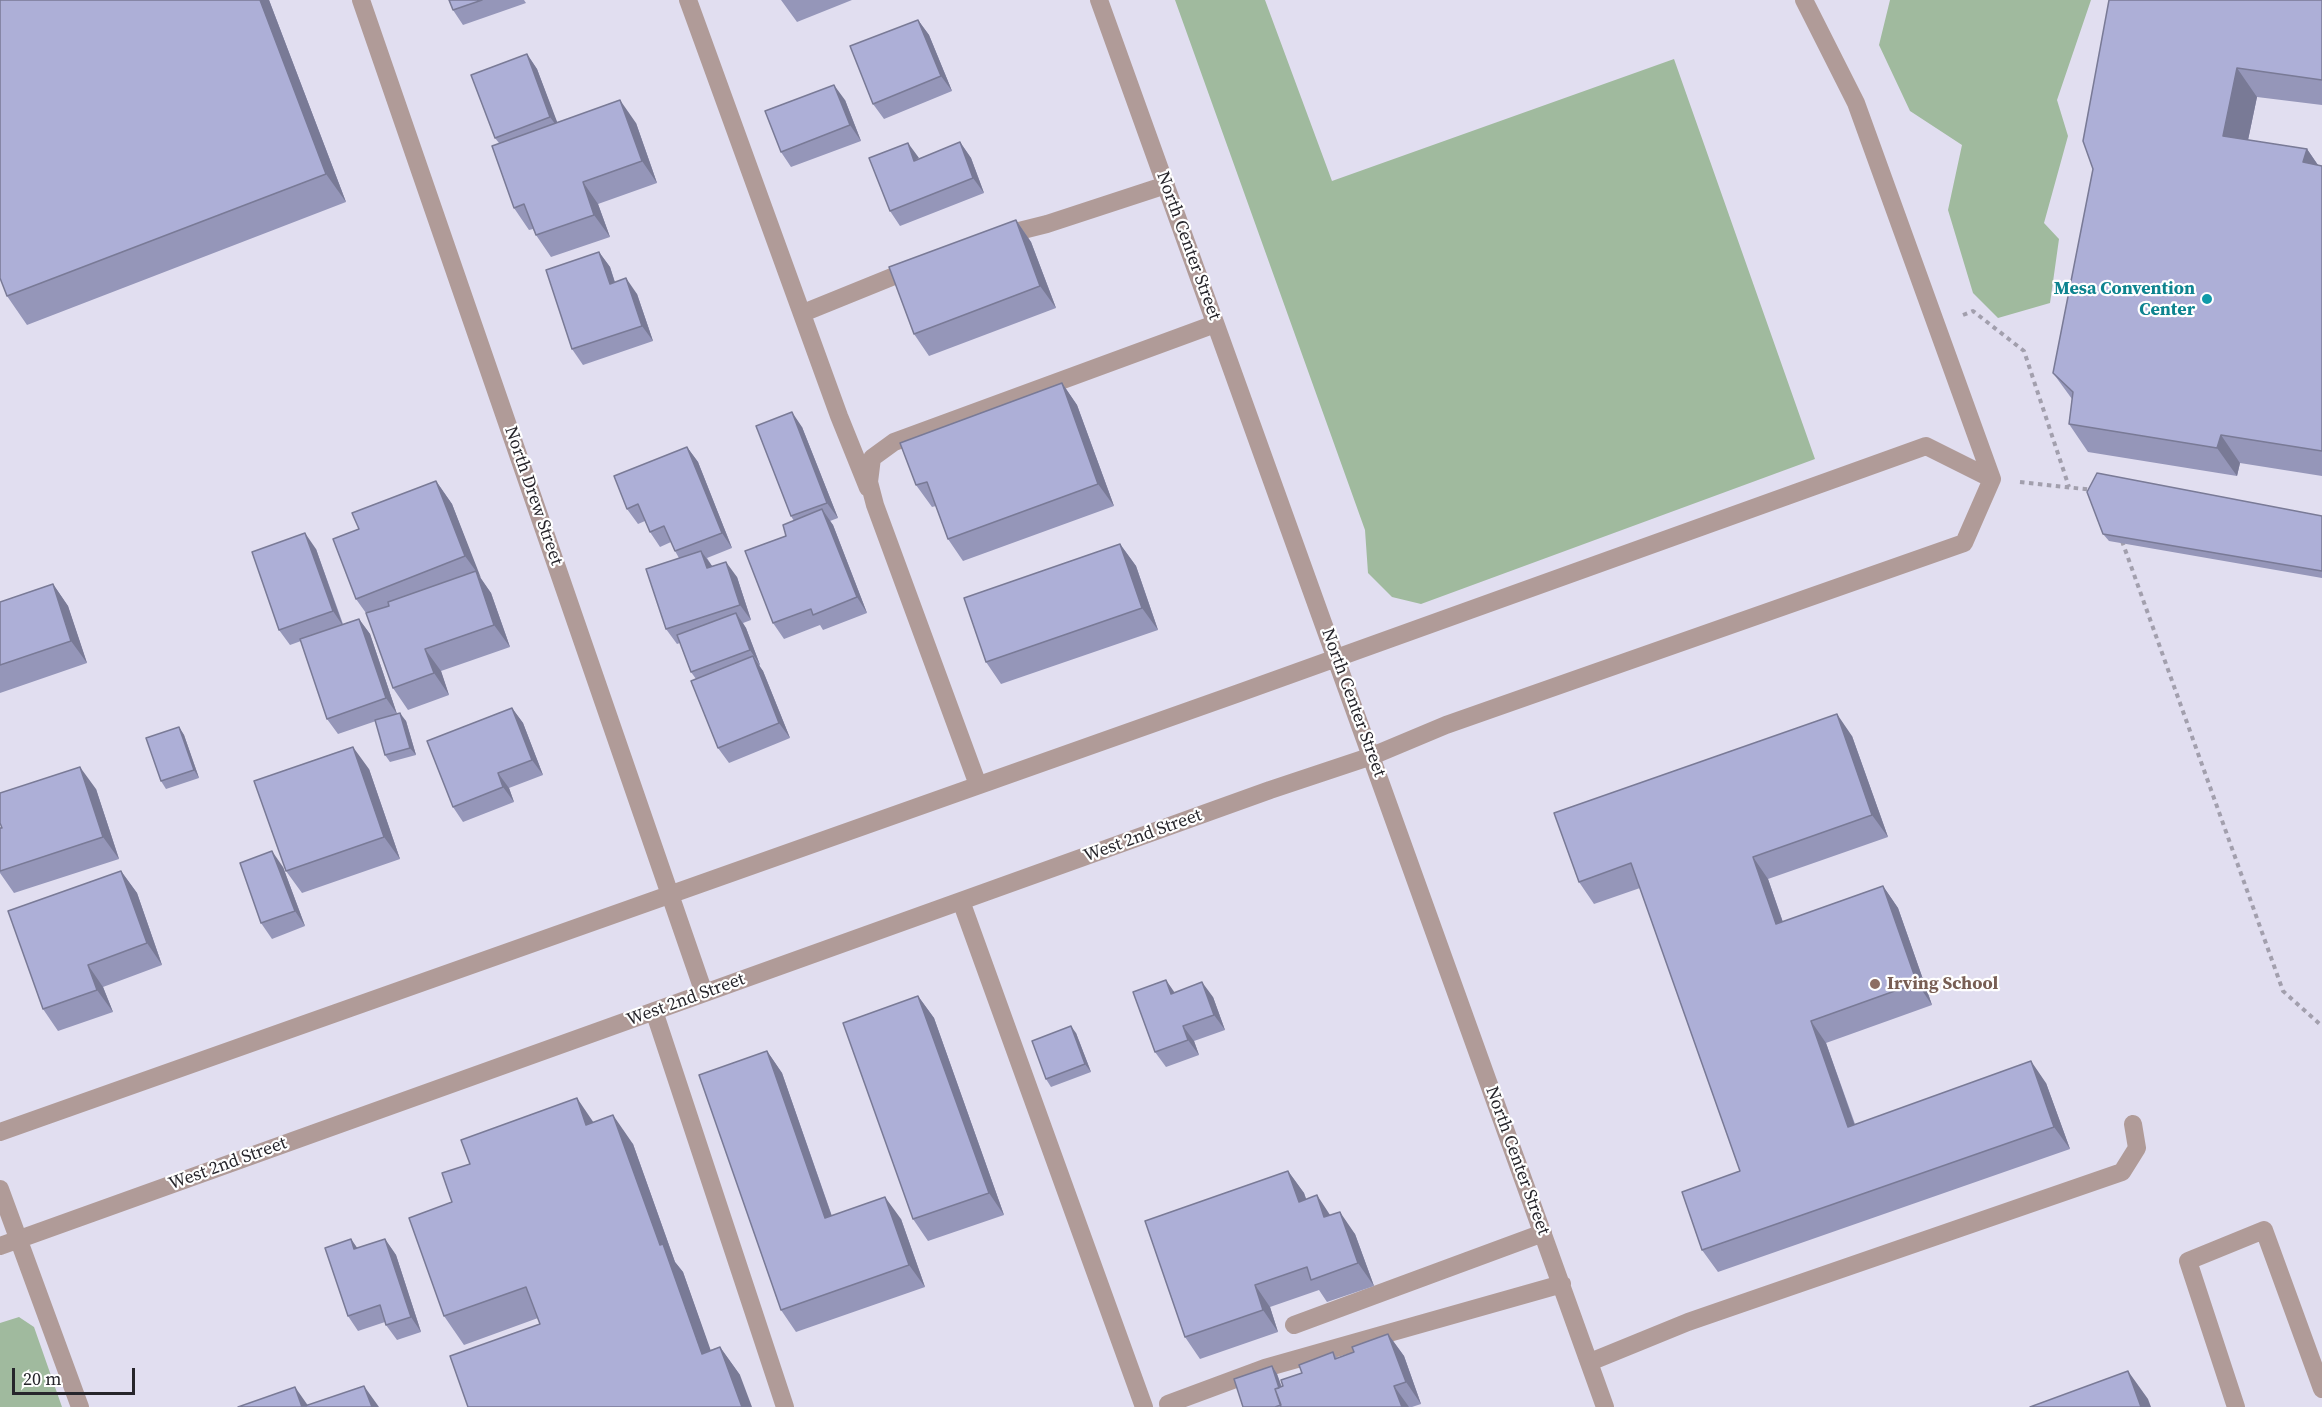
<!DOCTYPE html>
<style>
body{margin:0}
#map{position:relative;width:2322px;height:1407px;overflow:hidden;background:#e1def0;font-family:"Source Serif 4",serif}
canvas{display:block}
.scale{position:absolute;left:12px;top:1368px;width:123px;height:27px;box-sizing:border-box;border:3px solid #26252b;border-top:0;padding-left:8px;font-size:18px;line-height:21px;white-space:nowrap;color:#26252b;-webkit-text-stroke:4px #fff;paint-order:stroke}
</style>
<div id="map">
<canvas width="2322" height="1407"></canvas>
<div class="scale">20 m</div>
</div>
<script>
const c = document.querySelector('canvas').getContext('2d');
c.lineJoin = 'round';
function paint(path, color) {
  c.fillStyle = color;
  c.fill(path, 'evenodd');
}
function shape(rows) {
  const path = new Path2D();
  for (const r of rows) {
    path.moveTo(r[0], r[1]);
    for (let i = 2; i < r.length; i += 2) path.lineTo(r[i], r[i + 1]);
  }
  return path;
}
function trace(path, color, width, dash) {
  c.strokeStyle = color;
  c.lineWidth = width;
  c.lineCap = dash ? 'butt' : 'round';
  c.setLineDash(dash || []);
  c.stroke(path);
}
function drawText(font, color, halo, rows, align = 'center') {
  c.font = font + ' "Source Serif 4",serif';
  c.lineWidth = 4.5;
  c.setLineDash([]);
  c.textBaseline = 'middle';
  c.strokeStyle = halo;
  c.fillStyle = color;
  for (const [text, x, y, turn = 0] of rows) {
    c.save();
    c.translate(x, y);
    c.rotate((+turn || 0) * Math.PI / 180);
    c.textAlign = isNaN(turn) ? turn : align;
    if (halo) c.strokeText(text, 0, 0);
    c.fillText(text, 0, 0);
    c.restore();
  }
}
const green = shape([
 [1175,0,1265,0,1332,181,1674,59,1815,459,1421,604,1392,597,1368,573,1365,530],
 [1890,0,2091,0,2057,100,2068,136,2044,223,2059,239,2050,303,1998,318,1973,293,1948,210,1962,145,1910,111,1879,45],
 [19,1317,34,1327,62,1407,0,1407,0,1323]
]);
const path = shape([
 [1963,315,1973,311,2024,351,2069,487],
 [2020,482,2093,490],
 [2122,541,2283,991,2322,1026]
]);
const minor = shape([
 [361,0,704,993],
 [688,0,839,416,868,488],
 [1099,0,1605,1407],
 [999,236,1047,224,1166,185],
 [803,313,914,268],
 [978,785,875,505,869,482,872,458,894,442,1215,324],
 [961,901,1144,1407],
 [654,1011,785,1407],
 [0,1132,1239,693,1926,446,1992,479],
 [0,1189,80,1407],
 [0,1246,1270,790,1372,756,1446,725,1964,543,1992,479,1856,103,1804,0],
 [1294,1325,1543,1233],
 [1590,1362,1688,1322,2122,1172,2137,1148,2133,1124],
 [1168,1404,1265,1368,1562,1284],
 [2236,1407,2188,1261,2264,1230,2322,1389]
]);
const wall = shape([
 [269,0,346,202,27,325,7,296],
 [449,0,524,0,526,3,463,25,453,10],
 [781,0,852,0,797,22],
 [2322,0,2322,105,2257,97,2248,140,2307,149,2318,165,2322,166,2322,476,2240,463,2237,476,2088,452,2069,424,2072,399,2053,373,2093,169],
 [918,20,929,35,952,91,884,119,873,104],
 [527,54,537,69,557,123,636,123,657,183,598,204,610,237,551,257,536,235,533,229,529,230,514,208,499,143,495,138],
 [845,100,861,141,791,167,781,152],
 [960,142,971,158,984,193,900,226,890,211,919,159],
 [1016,220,1031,242,1056,308,929,356,914,334],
 [599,252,610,267,615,282,637,294,653,341,583,365,572,349],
 [1062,383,1077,405,1114,506,963,561,948,539,936,506,932,507,916,485],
 [802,427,838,518,830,521,833,525,867,613,823,630,820,625,784,639,773,623,786,536,794,521,791,516],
 [687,447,698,462,732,548,707,558,712,566,737,577,751,620,743,623,746,628,760,665,759,666,763,671,790,738,729,763,718,748,696,679,691,672,680,643,677,644,666,629,679,558,675,551,671,542,660,547,650,532,645,521,638,524,627,509],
 [436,481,452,504,480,578,491,593,510,647,441,671,449,695,408,710,393,688,366,613,356,599,359,529],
 [2322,516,2322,578,2109,541,2103,534],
 [1120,544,1136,566,1158,630,1001,684,986,662],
 [316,549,343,624,359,619,370,634,397,714,406,721,416,755,390,762,385,755,376,721,338,734,327,719,301,641,290,645,279,630],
 [53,584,68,606,87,663,0,693,0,602],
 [512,708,523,723,543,775,509,788,514,802,463,822,453,807],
 [179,727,184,735,199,778,166,789,161,781],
 [1852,736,1888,837,1768,879,1783,922,1883,886,1898,908,1932,1005,1826,1043,1855,1124,2046,1083,2070,1149,1718,1272,1702,1250,1740,1171,1640,888,1594,904,1579,882],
 [369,769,400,859,302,893,286,871],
 [96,789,119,859,14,893,0,873,0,828],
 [283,867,305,926,272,939,261,923],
 [121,871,137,893,162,965,103,987,113,1012,58,1031,43,1009],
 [1166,980,1174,993,1213,997,1225,1030,1194,1041,1199,1055,1166,1067,1155,1052],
 [918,996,934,1018,1004,1215,928,1241,913,1219],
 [1076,1033,1091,1072,1051,1087,1046,1079],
 [767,1051,782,1073,832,1216,901,1219,925,1287,796,1332,781,1310],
 [594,1122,633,1144,675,1262,683,1272,710,1350,720,1347,740,1375,538,1318,464,1345,444,1316,452,1202],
 [1288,1171,1304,1193,1306,1199,1330,1215,1355,1234,1374,1286,1327,1302,1319,1290,1270,1307,1278,1332,1200,1359,1185,1337],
 [351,1239,357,1248,385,1239,396,1255,421,1332,397,1340,386,1325,385,1322,358,1331,348,1316],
 [1388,1334,1404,1356,1421,1404,1412,1407,1243,1407,1272,1366,1277,1374,1282,1387,1333,1352,1337,1358,1354,1352]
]);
const shadedWall = shape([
 [260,0,269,0,346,202,326,174],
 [918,20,929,35,952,91,941,76],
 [527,54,537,69,561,132,550,117],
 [2237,68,2257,97,2243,164,2223,136],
 [834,85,845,100,861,141,850,125],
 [620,100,636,123,657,183,642,161],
 [960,142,971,158,984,193,973,178],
 [908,143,919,158,914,161],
 [2307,149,2322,171,2303,162],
 [583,182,598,204,610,237,594,215],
 [1016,220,1031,242,1056,308,1040,286],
 [599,252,610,267,620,299,610,284],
 [626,278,637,294,653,341,642,326],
 [1062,383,1077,405,1114,506,1098,484],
 [792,412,802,427,838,518,827,503],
 [2221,435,2240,463,2237,476,2217,448],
 [687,447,698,462,732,548,722,533],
 [436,481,452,504,481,578,465,556],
 [822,509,833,525,867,613,857,597],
 [305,533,316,549,343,626,333,611],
 [1120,544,1136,566,1158,630,1142,608],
 [701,551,712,566,718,583,707,568],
 [726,562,737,577,751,620,740,605],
 [476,571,491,593,510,647,494,625],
 [53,584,68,606,87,663,71,641],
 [736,613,746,628,760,665,750,650],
 [359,619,370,634,397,714,386,698],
 [425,649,441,671,449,695,434,673],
 [753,656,763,671,790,738,779,723],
 [512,708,523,723,543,775,532,760],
 [400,713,406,721,416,755,410,748],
 [1837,714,1852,736,1888,837,1872,815],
 [179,727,184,735,199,778,194,770],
 [353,747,369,769,400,859,384,837],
 [80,767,96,789,119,859,103,837],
 [498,773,509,788,514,802,503,787],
 [272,851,283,867,305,926,295,911],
 [1753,857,1768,879,1791,946,1776,924],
 [121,871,137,893,162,965,147,943],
 [1883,886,1898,908,1932,1005,1917,983],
 [88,965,103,987,113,1012,97,990],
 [1166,980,1177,996,1171,994],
 [1202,982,1213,997,1225,1030,1214,1015],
 [918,996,934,1018,1004,1215,989,1193],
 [1811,1021,1826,1043,1863,1149,1848,1127],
 [1071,1026,1076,1033,1091,1072,1085,1064],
 [1183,1026,1194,1041,1199,1055,1188,1040],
 [767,1051,782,1073,840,1240,825,1218],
 [2031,1061,2046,1083,2070,1149,2054,1127],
 [577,1098,596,1126,586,1125],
 [613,1115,633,1144,675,1262,683,1272,722,1382,702,1354,660,1245],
 [1288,1171,1304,1193,1315,1224,1299,1202],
 [1317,1195,1332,1218,1324,1217],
 [885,1197,901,1219,925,1287,909,1265],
 [1340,1212,1355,1234,1374,1286,1358,1263],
 [351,1239,362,1255,354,1249],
 [385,1239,396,1255,421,1332,411,1317],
 [1255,1285,1270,1307,1278,1332,1263,1310],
 [1388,1334,1404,1356,1421,1404,1406,1382],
 [720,1347,740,1375,752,1407,742,1407],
 [1272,1366,1277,1374,1288,1407,1284,1404],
 [2128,1371,2148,1399,2151,1407,2141,1407],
 [364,1386,379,1407,372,1407],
 [1394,1386,1409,1407,1402,1407],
 [295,1387,309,1407,302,1407]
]);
const building = shape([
 [0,0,260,0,326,174,7,296,0,278,0,0],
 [449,0,482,0,453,10,449,0],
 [2109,0,2322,0,2322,80,2237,68,2223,136,2307,149,2303,162,2322,166,2322,451,2221,435,2217,448,2069,424,2073,392,2053,373,2093,169,2083,141,2109,0],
 [918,20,941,76,873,104,850,46,918,20],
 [527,54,550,117,495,138,471,75,527,54],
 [834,85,850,125,781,152,765,111,834,85],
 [620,100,642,161,583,182,594,215,536,235,524,204,514,208,492,146,620,100],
 [960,142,973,178,890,211,869,158,908,143,914,161,960,142],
 [1016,220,1040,286,914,334,889,267,1016,220],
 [599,252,610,284,626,278,642,326,572,349,546,270,599,252],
 [1062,383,1098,484,948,539,927,482,916,485,900,443,1062,383],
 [792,412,827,503,791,516,756,426,792,412],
 [687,447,722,533,675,551,664,526,650,532,638,504,627,509,614,476,687,447],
 [2097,473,2322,516,2322,571,2103,534,2087,492,2097,473],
 [436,481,465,556,356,599,333,539,359,529,352,513,436,481],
 [822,509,857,597,813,615,811,609,773,623,745,551,786,536,783,525,822,509],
 [305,533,333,611,279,630,252,552,305,533],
 [1120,544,1142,608,986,662,964,598,1120,544],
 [701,551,707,568,726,562,740,605,666,629,646,569,701,551],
 [476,571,494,625,425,649,434,673,393,688,366,613,389,606,388,602,476,571],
 [53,584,71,641,0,665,0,602,53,584],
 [736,613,750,650,691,672,677,635,736,613],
 [359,619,386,698,327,719,300,639,359,619],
 [753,656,779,723,718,748,691,681,753,656],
 [512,708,532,760,498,773,503,787,453,807,427,741,512,708],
 [400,713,410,748,385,755,375,720,400,713],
 [1837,714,1872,815,1753,857,1776,924,1883,886,1917,983,1811,1021,1848,1127,2031,1061,2054,1127,1702,1250,1682,1192,1740,1171,1631,863,1579,882,1554,813,1837,714],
 [179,727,194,770,161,781,146,738,179,727],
 [353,747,384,837,286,871,254,781,353,747],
 [80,767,103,837,0,871,0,828,2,828,0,823,0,793,80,767],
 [272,851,295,911,261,923,240,863,272,851],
 [121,871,147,943,88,965,97,990,43,1009,8,911,121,871],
 [1166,980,1171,994,1202,982,1214,1015,1183,1026,1188,1040,1155,1052,1133,992,1166,980],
 [918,996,989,1193,913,1219,843,1023,918,996],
 [1071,1026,1085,1064,1046,1079,1032,1041,1071,1026],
 [767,1051,825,1218,885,1197,909,1265,781,1310,699,1075,767,1051],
 [577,1098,586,1125,613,1115,660,1245,663,1244,702,1354,720,1347,742,1407,468,1407,450,1356,540,1324,526,1287,444,1316,409,1218,452,1202,442,1173,470,1164,461,1140,577,1098],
 [1288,1171,1299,1202,1317,1195,1324,1217,1340,1212,1358,1263,1311,1280,1307,1267,1255,1285,1263,1310,1185,1337,1145,1221,1288,1171],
 [351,1239,354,1249,385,1239,411,1317,386,1325,380,1305,348,1316,325,1248,351,1239],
 [1388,1334,1406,1382,1394,1386,1402,1407,1281,1407,1275,1389,1283,1386,1281,1380,1302,1373,1299,1365,1333,1352,1335,1359,1354,1352,1352,1347,1388,1334],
 [1272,1366,1279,1388,1275,1389,1281,1405,1275,1407,1243,1407,1234,1379,1272,1366],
 [2128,1371,2141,1407,2030,1407,2128,1371],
 [364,1386,372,1407,238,1407,295,1387,302,1407,364,1386]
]);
const markers = [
 [2207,299,6,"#0f9aa8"],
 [1875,984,6,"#8d6e63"]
];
const streetNames = [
 ["North Center Street",1188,246,70],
 ["North Drew Street",533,496,71],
 ["North Center Street",1353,703,70],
 ["West 2nd Street",1143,836,-20],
 ["West 2nd Street",686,1000,-20],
 ["North Center Street",1517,1161,70],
 ["West 2nd Street",228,1164,-20]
];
const cultureNames = [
 ["Mesa Convention",2195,289],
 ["Center",2195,310]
];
const educationNames = [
 ["Irving School",1887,984]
];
paint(green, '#a0ba9e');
trace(path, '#a29fad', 4, [4.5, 4.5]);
trace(minor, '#b09b98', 18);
paint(wall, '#9596b9');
paint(shadedWall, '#797a96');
paint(building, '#adafd7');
trace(building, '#797a96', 1.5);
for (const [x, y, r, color] of markers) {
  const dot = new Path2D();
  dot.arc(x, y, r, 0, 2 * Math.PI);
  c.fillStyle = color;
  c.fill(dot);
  trace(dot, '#fff', 2);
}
drawText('18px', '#26252b', '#fff', streetNames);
drawText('bold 18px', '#0d838f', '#fff', cultureNames, 'right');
drawText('bold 18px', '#785e54', '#fff', educationNames, 'left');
</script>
